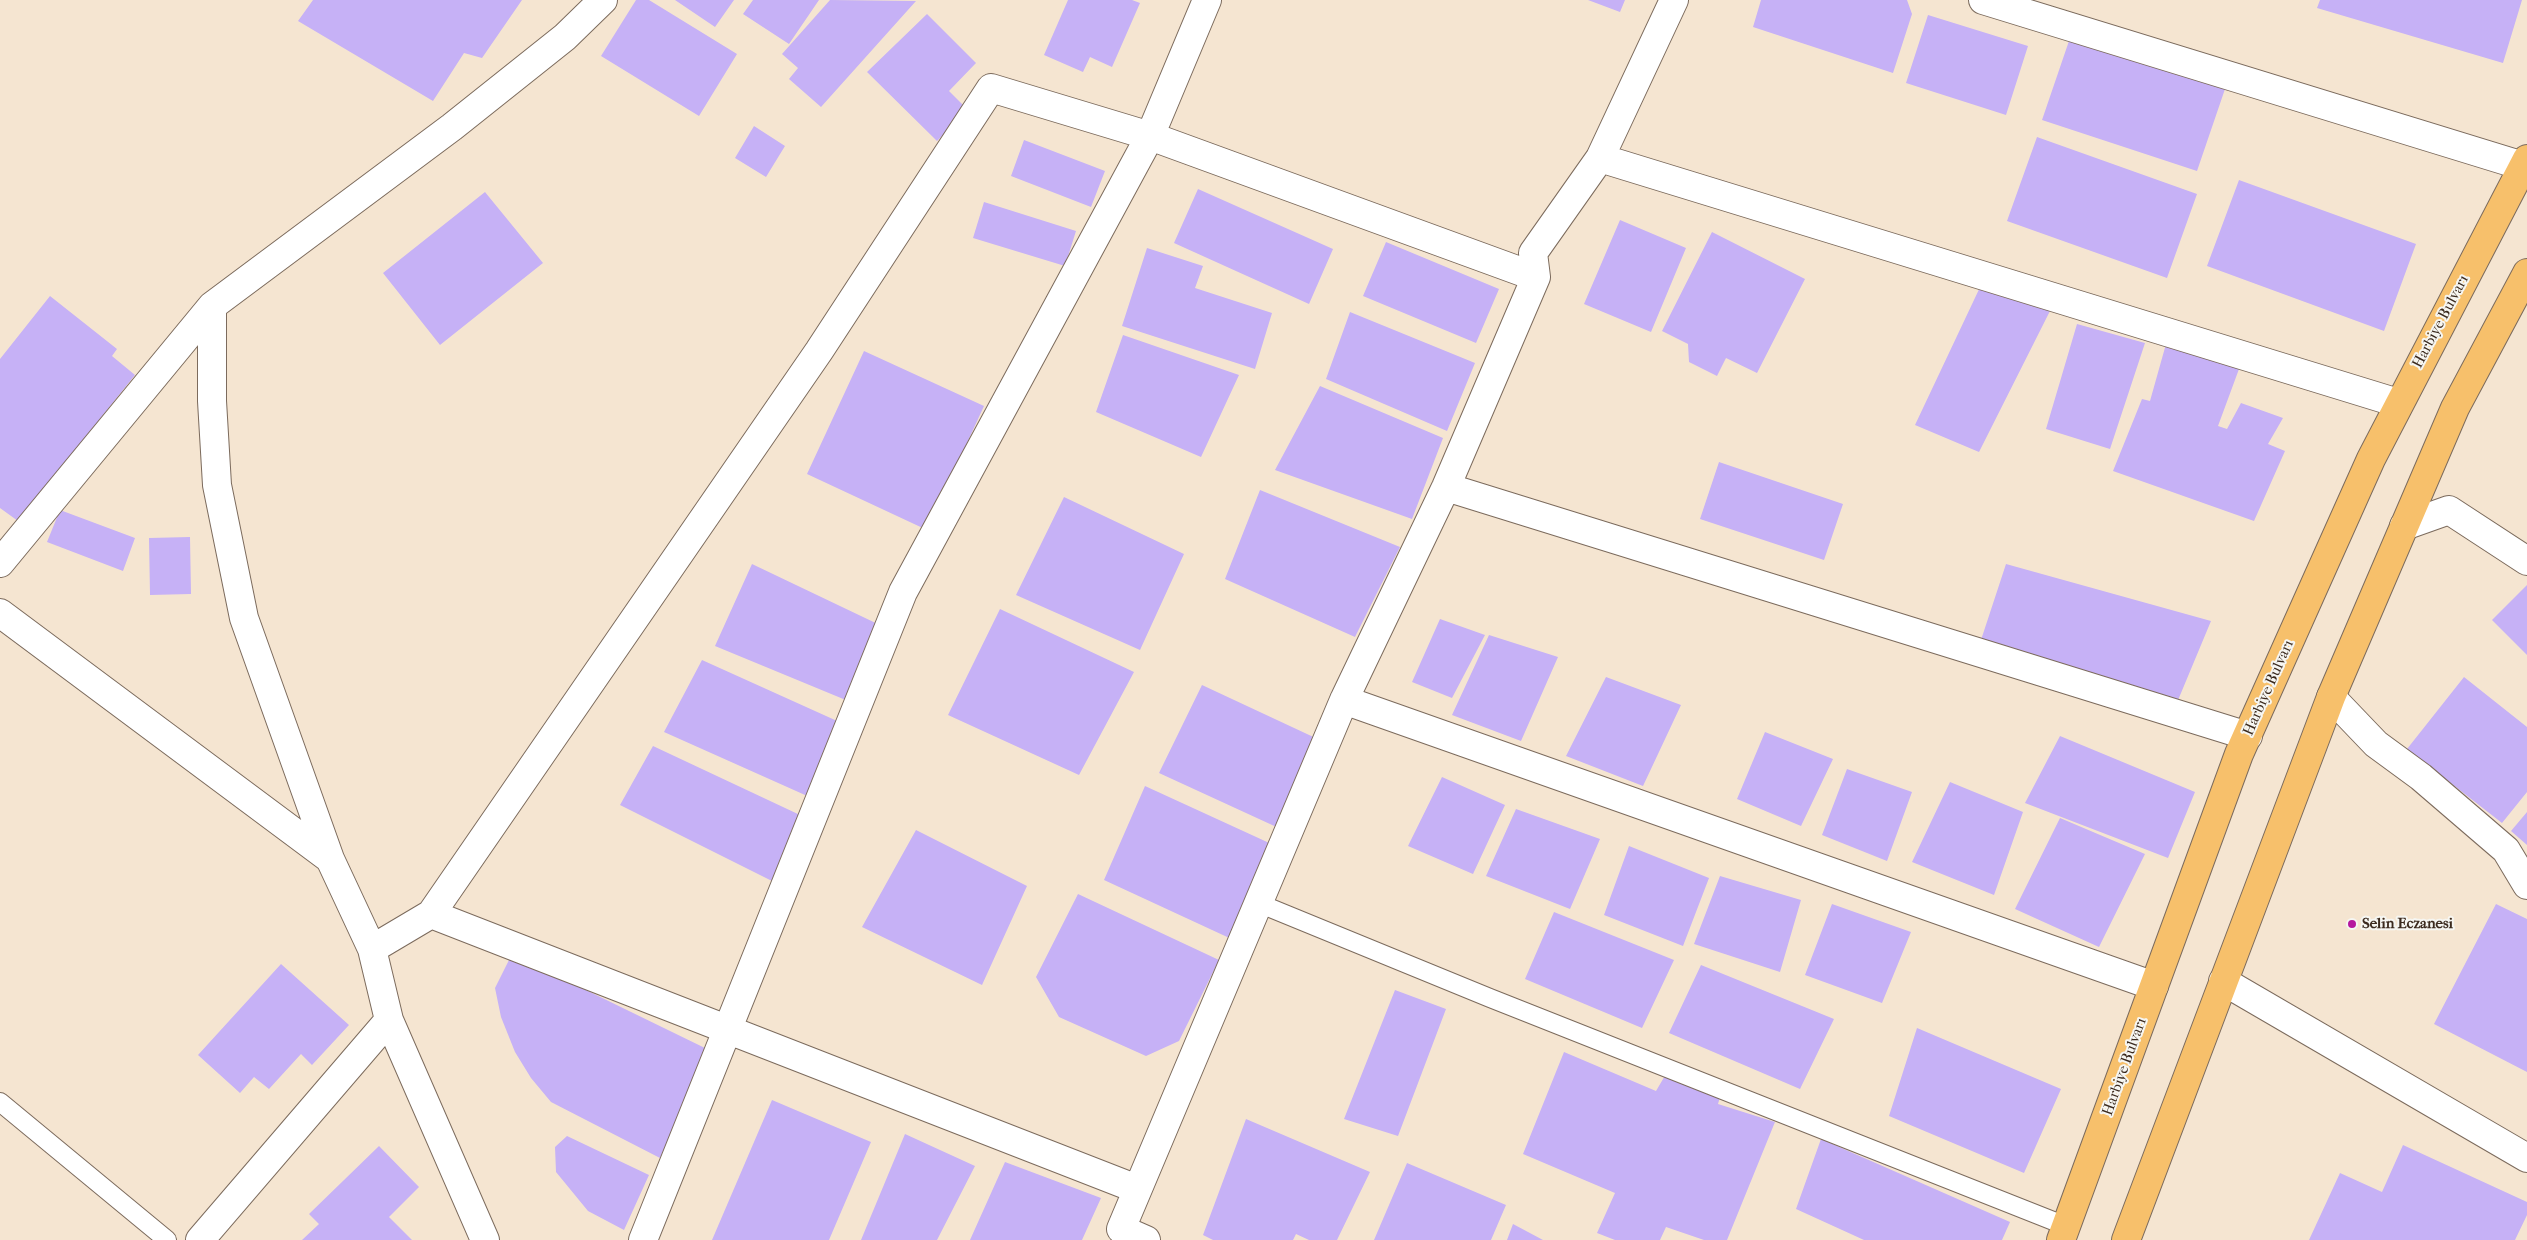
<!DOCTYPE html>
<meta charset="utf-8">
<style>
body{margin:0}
canvas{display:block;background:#f5e5d1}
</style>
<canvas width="2527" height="1240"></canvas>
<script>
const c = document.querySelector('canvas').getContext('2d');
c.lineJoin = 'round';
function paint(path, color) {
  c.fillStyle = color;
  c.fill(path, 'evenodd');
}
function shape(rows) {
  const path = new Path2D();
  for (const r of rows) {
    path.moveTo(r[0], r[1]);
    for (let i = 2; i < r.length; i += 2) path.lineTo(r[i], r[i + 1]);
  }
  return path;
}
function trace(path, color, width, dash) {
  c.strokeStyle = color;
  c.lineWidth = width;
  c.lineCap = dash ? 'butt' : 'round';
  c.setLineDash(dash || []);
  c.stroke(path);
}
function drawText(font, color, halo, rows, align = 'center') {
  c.font = font + ' "IM FELL French Canon",serif';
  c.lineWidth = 4;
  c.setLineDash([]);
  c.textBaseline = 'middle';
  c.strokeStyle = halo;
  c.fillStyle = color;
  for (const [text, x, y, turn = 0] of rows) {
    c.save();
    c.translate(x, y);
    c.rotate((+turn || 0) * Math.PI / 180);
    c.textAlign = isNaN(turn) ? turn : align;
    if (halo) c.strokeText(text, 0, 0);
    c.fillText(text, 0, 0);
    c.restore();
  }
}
const building = shape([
 [313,0,522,0,482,58,464,53,433,101,298,21],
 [636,0,649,0,737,54,699,116,601,56],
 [675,0,734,0,715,27],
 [753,0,819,0,789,44,743,14],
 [830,0,916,1,821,107,789,79,798,68,782,54],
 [1068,0,1132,0,1140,3,1112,67,1090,57,1083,72,1044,55],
 [1588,0,1625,0,1620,12],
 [1761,0,1907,0,1912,14,1893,73,1753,27],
 [2320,0,2522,0,2503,63,2317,8],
 [927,14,976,63,949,91,968,110,937,141,867,72],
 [1928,15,2028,46,2006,115,1906,83],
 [2070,38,2225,89,2197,171,2042,120],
 [754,126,785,146,766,177,735,158],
 [2037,137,2197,194,2167,278,2007,221],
 [1024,140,1105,171,1091,207,1011,176],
 [2239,180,2416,244,2384,331,2207,266],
 [1198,189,1333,249,1309,304,1174,243],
 [485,192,543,263,440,345,383,273],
 [984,202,1076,231,1065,266,973,238],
 [1620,220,1686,248,1651,332,1584,304],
 [1712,232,1805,279,1757,373,1726,358,1717,376,1689,362,1688,344,1662,331],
 [1386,242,1499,289,1476,343,1363,296],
 [1147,248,1203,266,1195,288,1272,313,1255,369,1122,326],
 [1982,283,2051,309,1979,452,1915,425],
 [50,296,117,349,112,356,135,375,18,521,0,508,0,359],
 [1350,312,1475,363,1447,431,1326,379],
 [2077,324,2145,343,2110,449,2046,429],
 [1123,335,1239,375,1201,457,1096,412],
 [2166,344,2239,369,2218,426,2227,429,2241,403,2283,418,2268,444,2285,451,2254,521,2113,471,2142,399,2150,401],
 [864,351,984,406,927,530,807,474],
 [1320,386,1443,438,1412,519,1275,470],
 [1719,462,1843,504,1824,560,1700,519],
 [1260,490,1400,547,1355,637,1225,579],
 [1064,497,1184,554,1140,650,1016,595],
 [60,510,135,538,123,571,47,542],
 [190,537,191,594,150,595,149,538],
 [752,564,884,627,853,703,715,646],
 [2006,564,2211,621,2176,705,1981,640],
 [2527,585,2527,655,2492,620],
 [1000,609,1134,672,1079,775,948,715],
 [1440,619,1485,635,1452,698,1412,682],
 [1489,635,1558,657,1521,741,1452,715],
 [702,660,846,725,814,799,664,732],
 [1606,677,1681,705,1643,786,1566,756],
 [2464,677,2527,727,2527,792,2502,823,2407,749],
 [1202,685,1322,741,1283,830,1159,773],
 [1765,732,1833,759,1801,826,1737,799],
 [2060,736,2195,792,2168,858,2025,803],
 [653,746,800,815,774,882,620,805],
 [1847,769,1912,792,1887,861,1822,835],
 [1442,777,1505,805,1473,874,1408,846],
 [1950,782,2023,812,1994,895,1912,862],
 [1145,786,1278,847,1238,942,1104,880],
 [1516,809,1600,839,1570,909,1486,876],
 [2527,812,2527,845,2511,831],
 [2060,818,2145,854,2099,947,2015,909],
 [916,830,1027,886,982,985,862,927],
 [1629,846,1709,878,1683,946,1604,915],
 [1720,876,1801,900,1780,972,1694,944],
 [1078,894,1219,960,1179,1041,1146,1056,1059,1017,1036,977],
 [1832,904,1911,932,1882,1003,1805,975],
 [2496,904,2527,919,2527,1072,2434,1024],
 [1554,912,1674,960,1642,1028,1525,979],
 [512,954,707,1049,660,1158,551,1102,531,1078,515,1052,501,1017,495,988],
 [281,964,349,1025,312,1065,301,1054,269,1089,254,1077,240,1093,198,1055],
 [1701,965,1834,1019,1800,1089,1669,1033],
 [1395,990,1446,1009,1398,1136,1344,1119],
 [1917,1028,2061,1089,2024,1173,1889,1116],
 [1564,1052,1656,1091,1666,1074,1720,1097,1718,1104,1775,1122,1727,1240,1704,1240,1666,1227,1660,1240,1615,1240,1597,1233,1615,1193,1523,1154],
 [772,1100,871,1142,829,1240,712,1240],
 [1246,1119,1370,1172,1337,1240,1309,1240,1296,1234,1293,1240,1213,1240,1203,1235],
 [905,1134,975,1166,937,1240,861,1240],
 [567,1136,649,1175,624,1230,588,1211,556,1172,555,1147],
 [1821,1139,2010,1222,2002,1240,1864,1240,1796,1209],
 [2403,1145,2527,1202,2527,1215,2515,1240,2309,1240,2340,1173,2382,1192],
 [379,1146,419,1187,389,1217,412,1240,302,1240,319,1224,309,1214],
 [1005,1162,1101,1198,1082,1240,970,1240],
 [1407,1163,1506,1205,1491,1240,1374,1240],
 [1513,1224,1543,1240,1507,1240]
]);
const lane = shape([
 [1258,903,1490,998,2066,1226],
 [0,1102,167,1240]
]);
const street = shape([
 [1983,0,2523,166],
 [1600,158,2398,403],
 [212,306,212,401,217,485,244,618,330,859,372,949,389,1020,485,1240],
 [1446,487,2248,736],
 [2404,526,2449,510,2527,561],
 [0,563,212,306,452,127,565,37,603,0],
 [0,613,330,859],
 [2331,697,2376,744,2421,777,2506,850,2527,885],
 [1344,700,2154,986],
 [431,914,1137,1189],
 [372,949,431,914,819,351,991,88,1150,136,1536,277],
 [2223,981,2527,1158],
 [200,1240,389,1020],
 [643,1240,903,592,1150,136,1207,0],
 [1146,1240,1121,1229,1344,700,1446,487,1536,277,1533,253,1600,158,1674,0]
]);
const primary = shape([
 [2061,1240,2239,754,2371,459,2527,159],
 [2126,1240,2331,697,2455,408,2527,273]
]);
const markers = [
 [2352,924,5,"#b5179e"]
];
const streetNames = [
 ["Harbiye Bulvarı",2441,322,-62],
 ["Harbiye Bulvarı",2269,688,-66],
 ["Harbiye Bulvarı",2125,1067,-70]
];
const poiNames = [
 ["Selin Eczanesi",2362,924]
];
paint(building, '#c6b1f6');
trace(lane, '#7c6b5d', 20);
trace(street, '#7c6b5d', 30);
trace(primary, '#7c6b5d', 30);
trace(lane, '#fff', 18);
trace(street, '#fff', 28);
trace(primary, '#f7c06b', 28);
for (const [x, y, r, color] of markers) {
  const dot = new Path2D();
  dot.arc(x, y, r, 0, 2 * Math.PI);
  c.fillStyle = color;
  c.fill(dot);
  trace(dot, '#f6f6f2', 2);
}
drawText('15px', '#3b2a1e', '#f6f6f2', streetNames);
drawText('bold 15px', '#3b2a1e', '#f6f6f2', poiNames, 'left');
</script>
